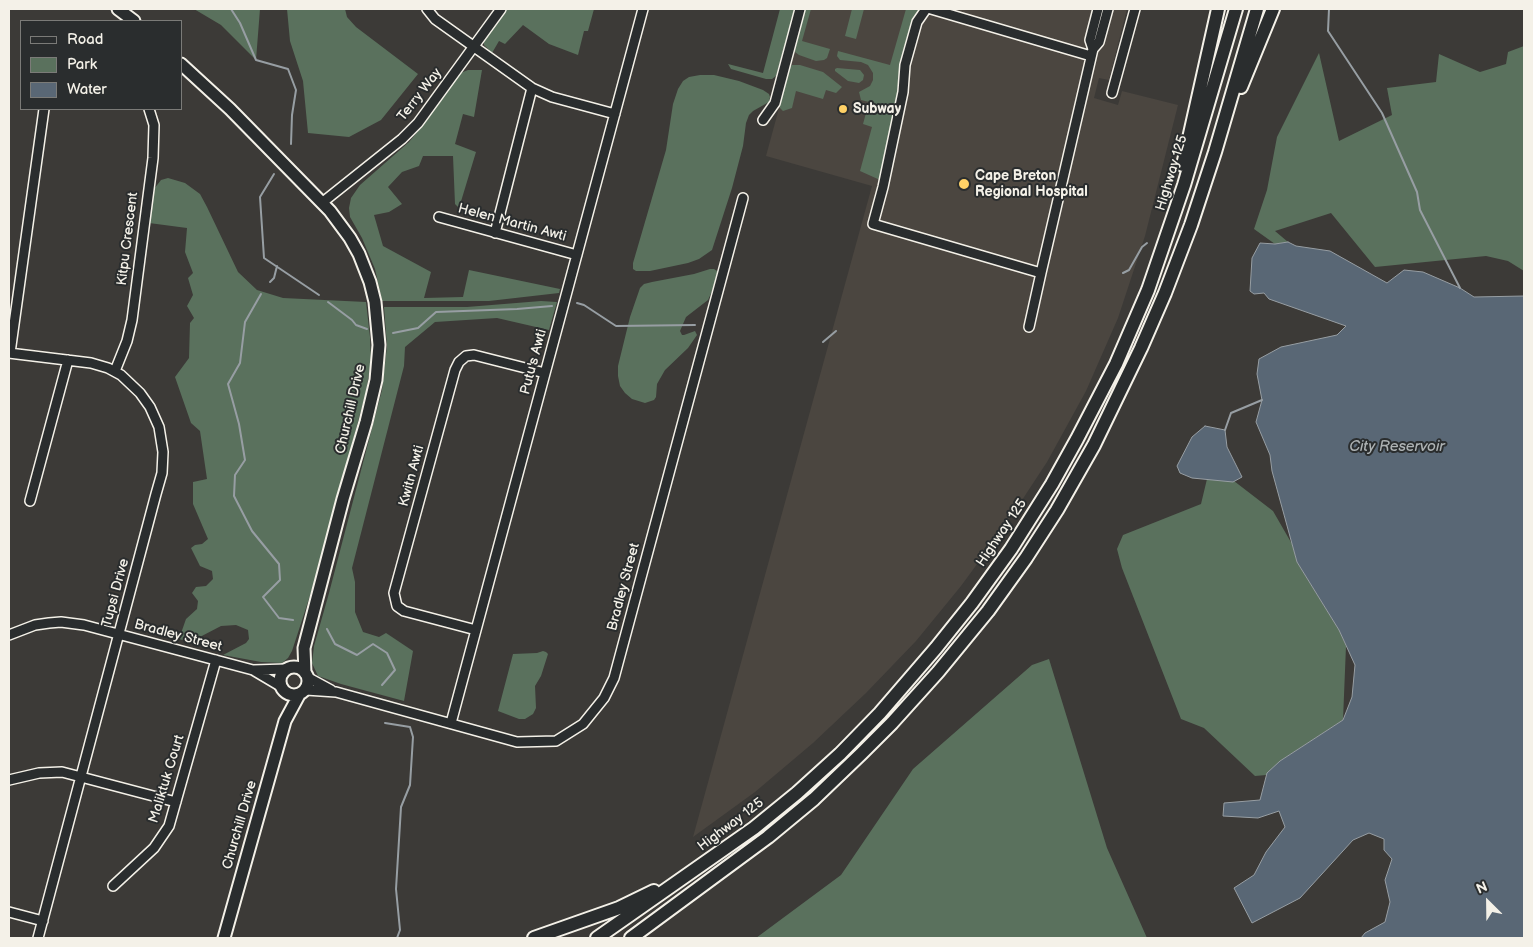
<!DOCTYPE html>
<style>
body{margin:0}
#map{position:relative;width:1533px;height:947px;overflow:hidden;background:#3c3a37;font-family:"Balsamiq Sans",sans-serif}
canvas{display:block}
.frame{position:absolute;inset:0;border:10px solid #f4f1e8;pointer-events:none}
.legend{position:absolute;left:20px;top:20px;width:162px;height:90px;box-sizing:border-box;background:#2a2d2e;border:1px solid #7b7b78;margin:0;padding:6px 9px;list-style:none;font-size:15px;color:#f4f1e8}
.legend li{display:flex;align-items:center;gap:10px;height:25px}
.legend b{width:25px;border:1px solid #7b7b78}
.north{position:absolute;left:1463px;top:877px;width:50px;height:50px;-webkit-text-stroke:4px #2a2d2e;paint-order:stroke;rotate:337deg;font-size:14px;font-weight:700;line-height:20px;text-align:center;color:#f4f1e8}
.north::after{content:'';display:block;margin:auto;width:18px;height:22px;background:#f4f1e8;clip-path:polygon(50% 0,100% 100%,50% 72%,0 100%)}
</style>
<div id="map">
<canvas width="1533" height="947"></canvas>
<div class="frame"></div>
<ul class="legend">
<li><b style="height:6px;background:#2a2d2e"></b>Road</li>
<li><b style="height:14px;background:#5a715d"></b>Park</li>
<li><b style="height:14px;background:#596775"></b>Water</li>
</ul>
<div class="north">N</div>
</div>
<script>
const c = document.querySelector('canvas').getContext('2d');
c.lineJoin = 'round';
function paint(path, color) {
  c.fillStyle = color;
  c.fill(path, 'evenodd');
}
function shape(rows) {
  const path = new Path2D();
  for (const r of rows) {
    if (r.length === 3) {
      path.moveTo(r[0] + r[2], r[1]);
      path.arc(r[0], r[1], r[2], 0, 2 * Math.PI);
      continue;
    }
    path.moveTo(r[0], r[1]);
    for (let i = 2; i < r.length; i += 2) path.lineTo(r[i], r[i + 1]);
  }
  return path;
}
function trace(path, color, width, dash) {
  c.strokeStyle = color;
  c.lineWidth = width;
  c.lineCap = dash ? 'butt' : 'round';
  c.setLineDash(dash || []);
  c.stroke(path);
}
function drawText(font, color, halo, rows, align = 'center') {
  c.font = font + ' "Balsamiq Sans",sans-serif';
  c.lineWidth = 4;
  c.setLineDash([]);
  c.textBaseline = 'middle';
  c.strokeStyle = halo;
  c.fillStyle = color;
  for (const [text, x, y, turn = 0] of rows) {
    c.save();
    c.translate(x, y);
    c.rotate((+turn || 0) * Math.PI / 180);
    c.textAlign = isNaN(turn) ? turn : align;
    if (halo) c.strokeText(text, 0, 0);
    c.fillText(text, 0, 0);
    c.restore();
  }
}
const built = shape([
 [806,9,1127,9,1109,80,1099,78,1094,98,1118,105,1122,91,1178,105,1145,236,1118,318,1086,391,1047,462,1005,526,961,586,916,641,866,693,813,743,755,792,693,837,872,186,766,156]
]);
const green = shape([
 [194,9,260,9,256,60,221,25],
 [287,9,345,9,347,17,356,27,418,74,381,120,349,137,308,133,303,81,290,41],
 [505,9,594,9,588,31,584,31,578,55,549,44,523,25,505,44,499,41,492,53,484,45,484,39],
 [780,9,795,9,776,76,772,79,766,79,731,69,728,64,763,73],
 [804,9,811,9,802,41,830,49,827,58,824,60,816,61,799,55,795,52,794,46],
 [852,9,864,9,856,39,845,36],
 [906,9,921,9,913,22,900,66,897,96,880,180,860,171,872,127,863,124,869,102,861,100,859,92,870,86,873,80,873,73,868,65,861,62,840,60,837,56,838,51,890,65],
 [1524,46,1524,271,1508,261,1486,256,1375,267,1331,213,1275,231,1288,242,1275,244,1254,229,1267,190,1277,137,1319,53,1339,141,1392,115,1387,88,1436,82,1439,54,1480,72,1506,64,1508,52],
 [792,65,800,65,823,72,842,87,836,93,826,90,823,99,796,91,792,108,783,111,780,108,779,103,788,69],
 [837,68,860,70,864,75,863,80,859,83,848,81,835,71,835,69],
 [468,70,482,70,474,117,463,114,455,144,476,152,459,208,455,204,453,156,423,156,419,166,402,172,388,187,402,204,389,212,374,215,383,246,431,272,424,298,463,297,469,270,560,289,559,293,489,301,382,301,375,269,362,238,350,217,349,208,351,198,360,185,409,142,423,125,458,74],
 [700,75,714,75,739,81,763,90,769,94,770,97,769,102,753,111,749,115,746,123,743,146,732,188,712,250,699,259,688,263,650,271,636,271,633,269,633,263,666,150,673,104,678,89,683,81,689,77],
 [168,178,185,183,200,194,207,207,238,272,257,290,283,298,366,302,370,337,371,362,366,392,317,574,292,651,288,658,282,663,261,662,223,655,246,643,249,639,248,630,236,625,221,626,196,639,186,641,179,639,186,619,197,609,198,601,192,593,196,587,206,586,213,579,212,571,200,566,191,548,195,545,202,544,208,539,193,504,193,482,207,479,200,431,191,423,175,377,189,358,190,323,194,318,187,306,193,295,188,278,193,273,185,252,187,228,149,223,154,189,161,180],
 [710,269,714,269,717,271,717,277,712,291,708,300,686,317,680,331,682,335,684,335,695,331,697,335,688,348,665,370,657,384,656,397,654,400,645,403,632,399,625,393,620,386,618,376,618,366,630,317,640,288,644,284,652,282,694,274],
 [541,301,557,302,549,330,497,318,435,322,405,347,404,366,352,568,355,582,355,612,363,632,379,637,386,633,413,651,404,701,341,684,318,676,312,663,314,646,329,593,382,390,387,346,384,307,467,307],
 [1207,479,1234,481,1273,511,1292,544,1297,562,1339,630,1346,646,1343,720,1280,761,1266,775,1255,776,1204,728,1181,719,1122,568,1117,549,1123,535,1201,504],
 [543,651,546,652,548,654,541,676,535,686,536,708,533,714,525,719,519,719,498,711,513,654,537,653],
 [1049,659,1107,848,1147,938,756,938,841,875,913,769,1032,665]
]);
const water = shape([
 [1288,242,1296,246,1330,251,1387,283,1404,270,1423,272,1460,288,1474,297,1524,296,1524,938,1361,938,1365,933,1385,922,1390,902,1385,880,1392,859,1384,850,1384,839,1369,833,1353,840,1300,898,1252,923,1234,888,1254,875,1266,852,1285,827,1279,811,1258,818,1223,816,1224,803,1260,800,1267,773,1280,761,1343,720,1352,697,1355,665,1339,630,1297,562,1272,471,1270,455,1256,422,1262,400,1257,374,1259,359,1281,347,1337,335,1346,326,1269,299,1264,293,1254,294,1250,291,1252,258,1260,243,1275,244,1288,242],
 [1205,426,1225,430,1227,447,1242,477,1233,482,1192,478,1180,473,1177,466,1192,437,1205,426]
]);
const stream = shape([
 [231,9,240,23,256,60,288,69,296,90,292,115,291,144],
 [1329,9,1328,31,1382,113,1417,192,1420,210,1460,288],
 [274,174,260,197,264,258,319,295],
 [1123,273,1129,270,1142,247,1147,243],
 [270,282,274,278,277,266],
 [261,294,245,322,240,363,228,384,239,424,245,460,235,475,234,496,252,531,279,564,280,580,263,597,279,618,293,620],
 [328,302,352,320,356,325,367,329],
 [577,303,584,305,616,326,695,325],
 [393,333,418,328,436,312,517,309,552,306],
 [823,342,836,331],
 [1225,430,1231,413,1262,400],
 [327,629,335,644,357,655,373,644,387,653,395,670,382,685],
 [385,723,410,727,413,737,410,785,401,807,396,889,400,930,397,938]
]);
const minor = shape([
 [427,9,435,19,532,88,552,97,615,114],
 [926,9,917,22,905,65,903,92,883,187,873,224,1041,273,1093,49,1090,40,1098,9],
 [931,9,1091,56],
 [1093,49,1099,42,1108,9],
 [1112,93,1135,9],
 [763,120,775,103,800,9],
 [323,202,402,139,418,123,501,9],
 [439,217,577,255],
 [495,233,532,88],
 [1029,327,1041,273],
 [9,353,91,363,108,368,121,375,140,393,150,407,159,427,163,452,162,473,156,494,38,938],
 [10,353,44,109],
 [115,371,127,341,132,320,153,158,154,125,149,109],
 [30,501,68,360],
 [476,630,404,611,397,606,394,593,455,370,459,362,466,356,474,355,545,373],
 [9,635,35,625,49,623,61,622,84,625,253,670,280,686],
 [253,670,287,669],
 [307,677,331,690],
 [306,690,336,692,517,742,556,741,583,724,604,698,614,678,743,198],
 [451,723,643,9],
 [9,780,39,773,62,772,176,802],
 [113,886,154,848,169,826,216,660],
 [9,912,43,921]
]);
const major = shape([
 [118,9,134,21],
 [181,64,230,109,330,211,350,238,359,254,370,282,375,302,379,345,376,380,366,422,343,499,304,648,305,673],
 [294,681,14],
 [224,938,285,721,299,695]
]);
const highway = shape([
 [1241,87,1273,9],
 [1183,165,1218,9],
 [534,938,619,908,654,891],
 [597,938,754,828,797,793,840,754,880,713,936,648,972,603,1011,549,1052,484,1077,439,1116,364,1148,290,1184,185,1236,9],
 [631,938,768,837,814,799,861,754,892,723,938,672,988,611,1026,558,1057,510,1094,445,1141,348,1165,293,1191,225,1215,152,1257,9]
]);
const markers = [
 [843,109,5,"#ffd166"],
 [964,184,6,"#ffd166"]
];
const streetNames = [
 ["Terry Way",420,95,-52],
 ["Highway 125",1172,173,-73],
 ["Helen Martin Awti",512,223,15],
 ["Kitpu Crescent",128,239,-83],
 ["Putu's Awti",534,362,-75],
 ["Churchill Drive",351,409,-77],
 ["Kwitn Awti",412,476,-75],
 ["Highway 125",1002,533,-56],
 ["Bradley Street",624,587,-75],
 ["Tupsi Drive",116,593,-75],
 ["Bradley Street",178,636,15],
 ["Maliktuk Court",167,779,-73],
 ["Churchill Drive",240,825,-74],
 ["Highway 125",731,825,-37]
];
const poiNames = [
 ["Subway",853,109],
 ["Cape Breton",975,176],
 ["Regional Hospital",975,192]
];
const waterNames = [
 ["City Reservoir",1397,447]
];
paint(built, '#4b4640');
paint(green, '#5a715d');
paint(water, '#596775');
trace(water, '#979ea3', 1);
trace(stream, '#979ea3', 2);
trace(minor, '#f4f1e8', 12);
trace(major, '#f4f1e8', 15);
trace(highway, '#f4f1e8', 16);
trace(minor, '#2a2d2e', 9);
trace(major, '#2a2d2e', 11);
trace(highway, '#2a2d2e', 12);
for (const [x, y, r, color] of markers) {
  const dot = new Path2D();
  dot.arc(x, y, r, 0, 2 * Math.PI);
  c.fillStyle = color;
  c.fill(dot);
  trace(dot, '#2a2d2e', 2);
}
drawText('14px', '#f4f1e8', '#2a2d2e', streetNames);
drawText('bold 14px', '#f4f1e8', '#2a2d2e', poiNames, 'left');
drawText('italic 15px', '#aeb3b4', '#2a2d2e', waterNames);
</script>
